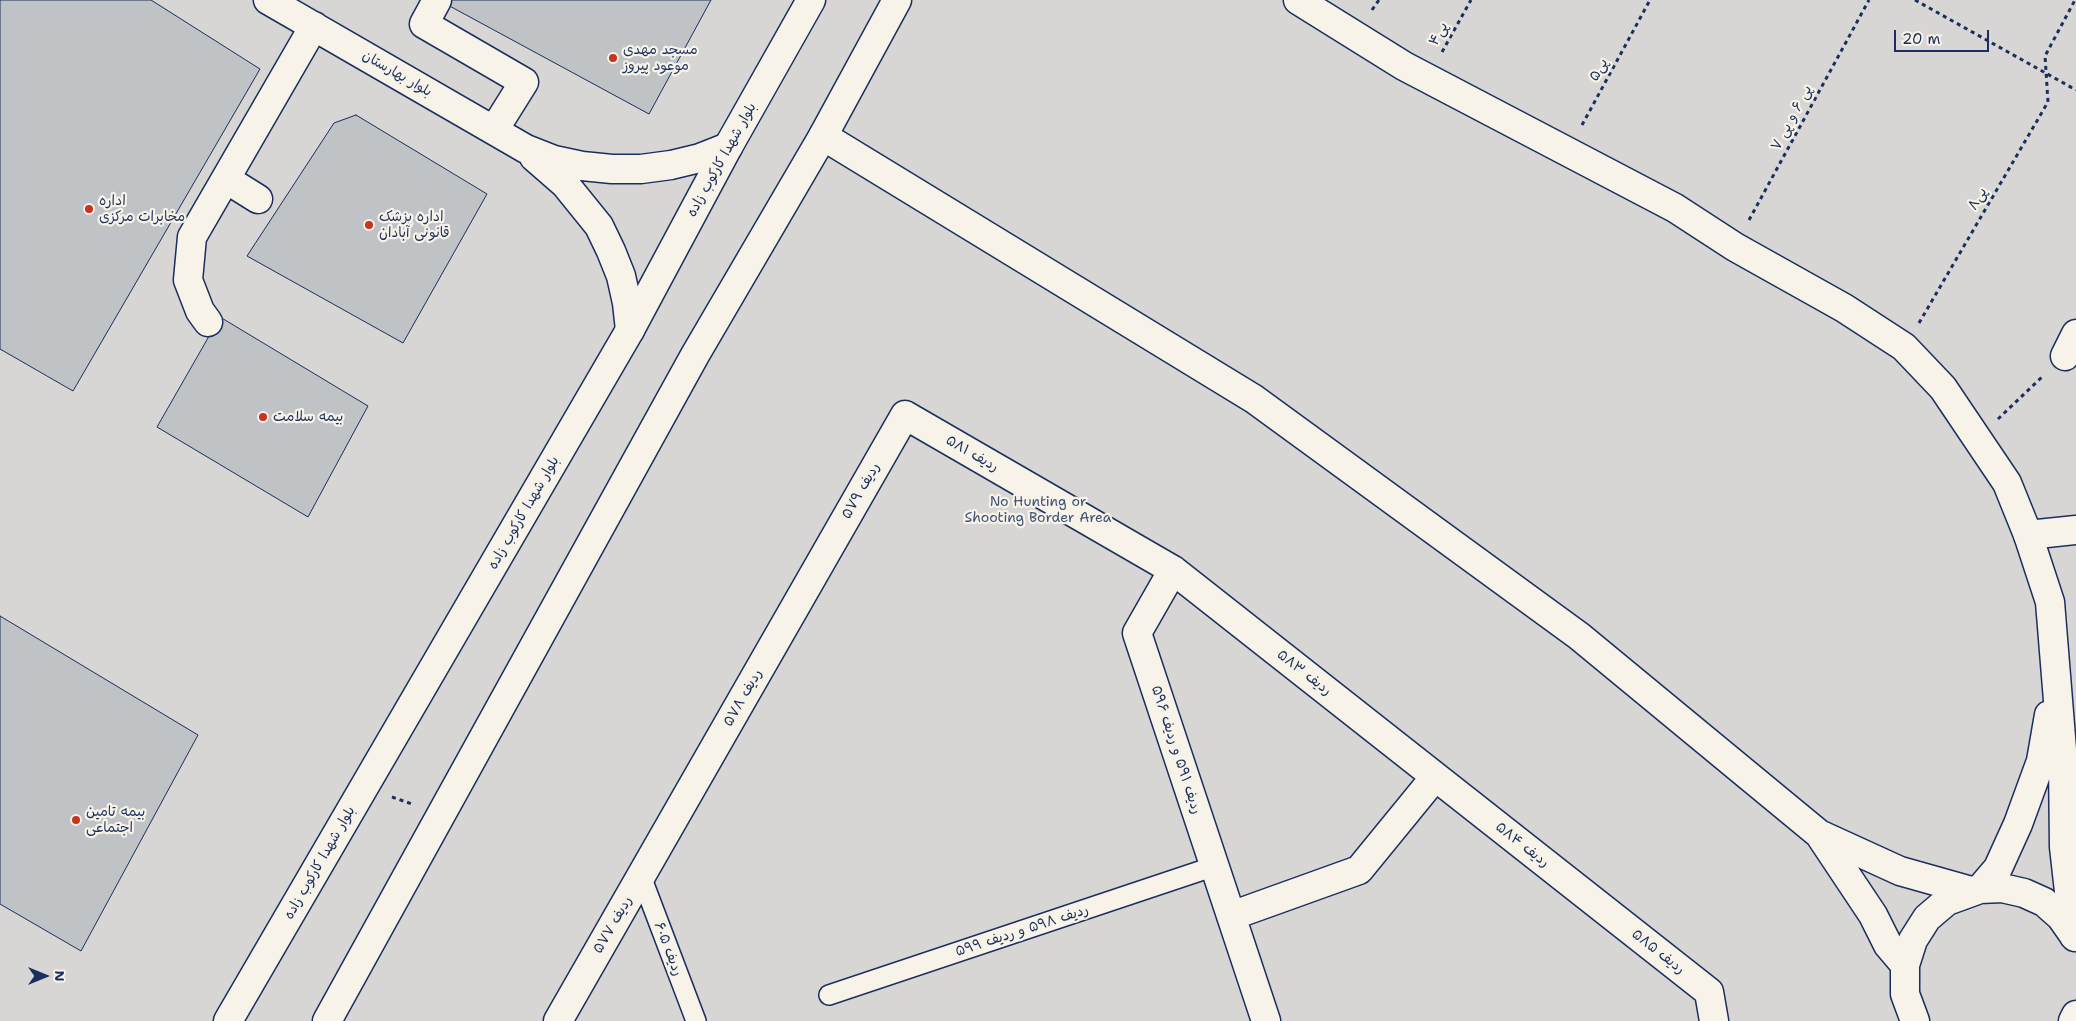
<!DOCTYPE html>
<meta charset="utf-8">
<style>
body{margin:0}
#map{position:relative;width:2076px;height:1021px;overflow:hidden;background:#f7f3e8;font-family:"Shantell Sans",sans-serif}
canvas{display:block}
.north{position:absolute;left:20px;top:951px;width:50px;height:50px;-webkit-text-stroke:4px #f7f3e8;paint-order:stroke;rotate:90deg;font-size:14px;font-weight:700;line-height:20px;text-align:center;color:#1b2f5e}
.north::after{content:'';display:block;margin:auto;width:18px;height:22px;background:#1b2f5e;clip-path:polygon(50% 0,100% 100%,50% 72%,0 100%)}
.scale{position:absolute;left:1894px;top:30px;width:95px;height:22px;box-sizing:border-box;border:2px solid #1b2f5e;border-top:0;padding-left:6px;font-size:15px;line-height:18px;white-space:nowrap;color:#1b2f5e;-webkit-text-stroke:4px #f7f3e8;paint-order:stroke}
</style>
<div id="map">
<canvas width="2076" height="1021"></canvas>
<div class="north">N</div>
<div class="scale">20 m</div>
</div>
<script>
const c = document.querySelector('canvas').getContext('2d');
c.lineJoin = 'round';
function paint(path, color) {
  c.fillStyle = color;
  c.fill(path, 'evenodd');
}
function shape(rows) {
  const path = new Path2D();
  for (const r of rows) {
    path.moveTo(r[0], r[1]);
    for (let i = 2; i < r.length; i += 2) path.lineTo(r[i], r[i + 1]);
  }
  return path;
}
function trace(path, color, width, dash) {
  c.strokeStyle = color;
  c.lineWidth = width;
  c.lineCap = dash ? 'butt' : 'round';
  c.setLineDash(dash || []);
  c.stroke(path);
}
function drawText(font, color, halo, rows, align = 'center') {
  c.font = font + ' "Shantell Sans","Playpen Sans Arabic",sans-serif';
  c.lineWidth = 4.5;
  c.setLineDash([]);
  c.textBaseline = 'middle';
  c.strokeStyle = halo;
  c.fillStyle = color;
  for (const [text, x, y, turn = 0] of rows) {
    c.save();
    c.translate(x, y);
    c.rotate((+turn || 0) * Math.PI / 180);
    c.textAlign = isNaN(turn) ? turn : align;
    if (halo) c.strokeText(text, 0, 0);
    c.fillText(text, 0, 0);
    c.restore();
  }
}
const green = shape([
 [0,0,2076,0,2076,1021,0,1021]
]);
const building = shape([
 [0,0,151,0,260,69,73,391,0,349,0,0],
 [446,0,711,0,649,114,444,3,446,0],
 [356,115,487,194,403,343,247,256,334,123,356,115],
 [220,317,368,406,308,517,157,427,220,317],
 [0,616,198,735,81,951,0,904,0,616]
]);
const path = shape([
 [1915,0,2076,90],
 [1372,10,1379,0],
 [1442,52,1471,0],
 [1582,125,1650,0],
 [1749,220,1869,0],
 [1919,323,2048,102,2045,56,2075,0],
 [1998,419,2044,375],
 [392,797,412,804]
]);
const service = shape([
 [641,876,696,1021],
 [829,995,1215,866]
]);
const minor = shape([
 [268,0,526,149,554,160,582,166,612,169,641,169,671,165,700,158,728,147],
 [437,0,424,24,524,82,494,130],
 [534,157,565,184,599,226,611,251,621,276,627,303,630,330],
 [226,179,258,199],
 [208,322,200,311,188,280,192,237,314,26],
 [2065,356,2076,334],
 [2028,535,2076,530],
 [1173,570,1137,633,1266,1021],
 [1231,916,1359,870,1435,777],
 [558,1021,905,415,1173,570,1709,992,1714,1021]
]);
const tertiary = shape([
 [1298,0,1404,66,1675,208,1735,247,1844,308,1904,347,1943,388,2007,483,2028,535,2050,602,2063,762,2064,847,2074,936],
 [823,136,1254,399,1579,636,1819,834,1900,871,1971,891],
 [1819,834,1873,915,1888,945,1905,965],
 [1980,889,1998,868,2018,824,2041,761,2049,715],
 [1915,1021,1905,994,1905,965,1913,940,1927,918,1947,901,1980,889,2002,888,2024,893,2044,902,2061,917,2075,937],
 [2073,1021,2076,1015]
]);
const secondary = shape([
 [228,1021,630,330,728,147,811,0],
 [327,1021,695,355,823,136,897,0]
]);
const markers = [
 [613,58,5,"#c8321e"],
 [89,209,5,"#c8321e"],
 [369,225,5,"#c8321e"],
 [263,417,5,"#c8321e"],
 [76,820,5,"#c8321e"]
];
const streetNames = [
 ["پی۴",1439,34,-61],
 ["پی۵",1599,70,-61],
 ["بلوار بهارستان",397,74,30],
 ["پی ۶ و پی ۷",1792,118,-62],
 ["بلوار شهدا کارکوب زاده",722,160,-61],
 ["پی۸",1978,199,-60],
 ["ردیف ۵۸۱",972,454,30],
 ["ردیف ۵۷۹",861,491,-60],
 ["بلوار شهدا کارکوب زاده",524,513,-60],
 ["ردیف ۵۸۳",1304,673,38],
 ["ردیف ۵۷۸",743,698,-60],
 ["ردیف ۵۹۱ و ردیف ۵۹۶",1176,750,72],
 ["ردیف ۵۸۴",1522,845,38],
 ["بلوار شهدا کارکوب زاده",320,863,-60],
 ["ردیف ۵۷۷",613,925,-60],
 ["ردیف ۵۹۸ و ردیف ۵۹۹",1022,931,-18],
 ["ردیف ۶۰۵",668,949,69],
 ["ردیف ۵۸۵",1658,952,38]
];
const poiNames = [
 ["مسجد مهدی",623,50],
 ["موعود پیروز",623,66],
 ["اداره",99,201],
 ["مخابرات مرکزی",99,217],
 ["اداره پزشک",379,217],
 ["قانونی آبادان",379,233],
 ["بیمه سلامت",273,417],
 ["بیمه تامین",86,812],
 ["اجتماعی",86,828]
];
const parkNames = [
 ["No Hunting or",1038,502],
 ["Shooting Border Area",1038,518]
];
paint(green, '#d7d6d4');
paint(building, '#c0c3c5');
trace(building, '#1b2f5e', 1);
trace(service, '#1b2f5e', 22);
trace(minor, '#1b2f5e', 31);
trace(tertiary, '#1b2f5e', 31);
trace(secondary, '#1b2f5e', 31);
trace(path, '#1b2f5e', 3, [4, 4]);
trace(service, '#f7f3e8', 19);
trace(minor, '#f7f3e8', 28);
trace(tertiary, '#f7f3e8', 28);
trace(secondary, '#f7f3e8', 28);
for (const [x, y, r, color] of markers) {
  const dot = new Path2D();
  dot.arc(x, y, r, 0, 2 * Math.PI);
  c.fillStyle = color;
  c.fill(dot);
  trace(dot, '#f7f3e8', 2);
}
drawText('14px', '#1b2f5e', '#f7f3e8', streetNames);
drawText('14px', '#1b2f5e', '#f7f3e8', poiNames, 'left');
drawText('14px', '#415076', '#f7f3e8', parkNames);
</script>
